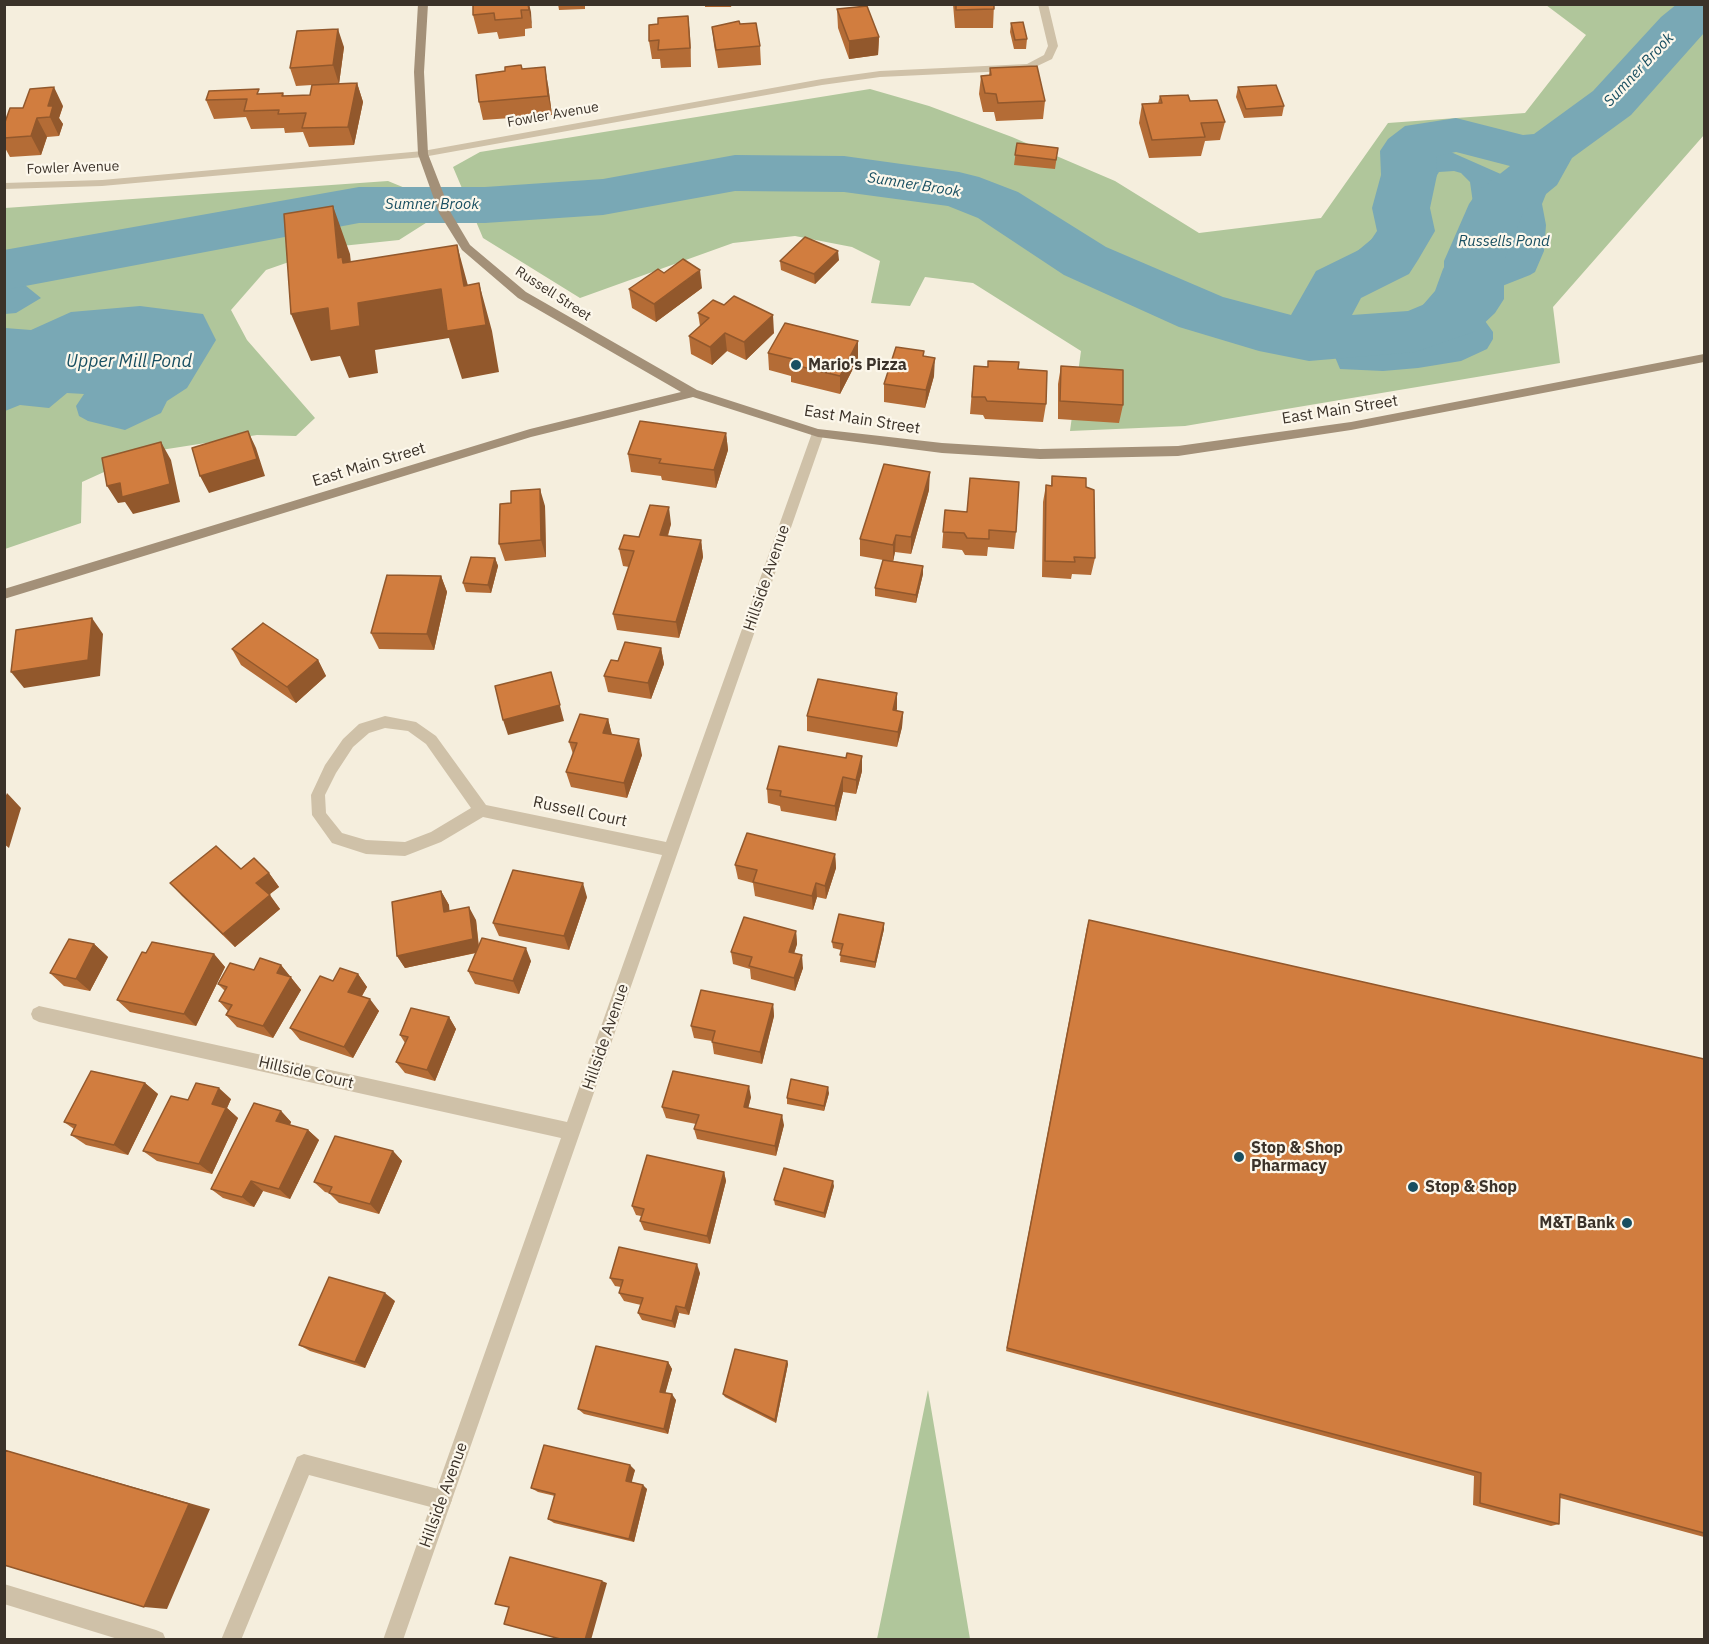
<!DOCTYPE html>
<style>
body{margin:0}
#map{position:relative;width:1709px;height:1644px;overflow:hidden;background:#f5eedd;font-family:"IBM Plex Sans",sans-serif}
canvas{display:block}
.frame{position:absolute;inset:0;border:6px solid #3b3229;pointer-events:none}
</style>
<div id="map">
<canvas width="1709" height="1644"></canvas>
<div class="frame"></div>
</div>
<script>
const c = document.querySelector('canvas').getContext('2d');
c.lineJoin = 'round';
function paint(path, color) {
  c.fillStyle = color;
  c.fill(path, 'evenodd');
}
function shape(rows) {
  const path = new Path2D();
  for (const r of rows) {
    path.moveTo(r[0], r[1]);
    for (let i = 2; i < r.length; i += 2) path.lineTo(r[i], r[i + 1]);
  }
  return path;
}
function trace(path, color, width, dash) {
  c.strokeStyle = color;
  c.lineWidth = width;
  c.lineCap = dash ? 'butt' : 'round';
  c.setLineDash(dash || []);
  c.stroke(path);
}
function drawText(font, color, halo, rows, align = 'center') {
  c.font = font + ' "IBM Plex Sans",sans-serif';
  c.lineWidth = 4.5;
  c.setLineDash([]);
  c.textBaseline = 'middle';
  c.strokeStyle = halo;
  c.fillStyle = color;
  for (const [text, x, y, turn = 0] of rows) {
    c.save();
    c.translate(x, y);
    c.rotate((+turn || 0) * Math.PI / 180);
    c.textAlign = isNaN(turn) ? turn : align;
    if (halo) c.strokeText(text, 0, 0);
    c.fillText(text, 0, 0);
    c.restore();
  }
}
const green = shape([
 [1546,5,1704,5,1704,135,1553,307,1560,363,1185,426,1070,431,1081,351,973,283,925,277,910,306,871,303,880,261,852,247,795,236,733,243,580,298,483,238,453,167,480,152,870,89,929,106,1012,137,1115,181,1199,233,1321,218,1388,123,1525,113,1586,35],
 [388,181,405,188,429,221,399,240,332,247,266,270,231,310,247,340,315,418,296,436,257,435,148,452,82,482,81,523,5,549,5,208],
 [928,1390,970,1639,877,1639]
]);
const water = shape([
 [1410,134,1546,194,1542,204,1546,225,1544,251,1535,272,1530,275,1487,292,1483,297,1485,321,1493,332,1493,339,1487,349,1461,361,1418,368,1383,371,1340,369,1330,345,1344,326,1350,322,1397,318,1422,306,1435,291,1443,269,1467,228,1473,203,1470,182,1461,173,1454,171,1439,172,1431,185,1422,235,1409,247,1404,258,1390,269,1357,283,1349,282,1338,274,1339,269,1355,253,1373,238,1386,220,1391,208,1394,163,1400,145],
 [4,268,5,269,41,298,16,313,5,314],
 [140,306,203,314,216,340,187,388,167,401,161,413,125,430,88,421,79,416,76,406,84,394,67,393,49,408,20,405,5,411,5,328,31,330,71,312]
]);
const river = shape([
 [1677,4,1704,4,1704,33,1631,115,1572,158,1557,185,1523,213,1504,261,1504,299,1495,313,1476,331,1415,352,1309,361,1259,351,1179,327,1064,275,978,218,948,206,844,192,735,191,603,215,485,223,359,223,4,290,4,250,359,187,485,187,603,179,735,155,844,156,959,172,979,177,1018,192,1106,247,1223,297,1291,315,1316,271,1367,246,1377,231,1372,208,1381,175,1380,151,1388,139,1405,126,1456,118,1523,135,1534,134,1593,91,1661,17,1677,4],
 [1456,152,1510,166,1478,191,1469,204,1444,261,1444,292,1432,301,1408,311,1352,315,1361,298,1409,274,1418,260,1435,231,1430,208,1437,175,1436,156,1456,152]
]);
const service = shape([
 [304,1454,442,1490,449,1493,452,1500,449,1507,442,1510,309,1475,241,1640,221,1640,297,1457,304,1454],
 [4,1584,156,1630,163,1633,166,1640,121,1640,4,1604,4,1584]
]);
const minor = shape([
 [1038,4,1048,4,1058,46,1052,59,1029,70,880,77,822,85,423,157,102,186,4,189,4,183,102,180,423,151,822,79,880,71,1027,64,1044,55,1048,46,1038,4],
 [818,429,824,433,403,1640,383,1640,561,1138,39,1022,33,1019,31,1014,33,1009,39,1006,567,1122,662,855,483,817,441,842,405,856,366,854,332,843,312,815,311,795,325,765,343,739,359,724,385,716,416,722,436,736,486,805,666,842,812,433,818,429],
 [385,728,408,731,426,744,471,808,431,832,405,842,366,840,342,833,326,813,325,795,336,773,353,747,369,733,385,728]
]);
const secondary = shape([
 [418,4,428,4,424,72,428,154,451,213,470,245,526,292,697,390,818,429,942,443,1040,449,1178,446,1351,422,1704,354,1704,362,1351,430,1178,456,1040,459,942,453,818,437,693,397,531,437,4,599,4,589,530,429,681,392,518,298,462,250,439,213,418,154,414,72,418,4]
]);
const wall = shape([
 [473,4,529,4,532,28,525,29,525,36,499,39,497,32,478,34,473,15],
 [558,4,585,4,585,9,559,10],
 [705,4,732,4,731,7,705,7],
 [953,4,994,4,993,28,955,28],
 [837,9,879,37,878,55,849,59,838,28],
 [1011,23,1027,39,1026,49,1014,49,1010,32],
 [740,24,760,46,761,65,718,68,714,45,712,27],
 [690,35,691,67,661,68,660,59,652,59,649,41],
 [344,47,339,84,357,83,363,102,354,145,309,147,303,132,285,133,284,128,251,129,246,117,214,119,206,100,261,94,283,93,284,96,310,95,312,85,296,86,290,68],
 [990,68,1045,101,1043,119,996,121,994,112,983,112,979,94,981,76,989,75],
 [522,69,548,85,552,115,483,120,479,102],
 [1238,87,1284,106,1282,116,1244,118,1236,97],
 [1160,96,1190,101,1225,122,1220,140,1205,141,1201,156,1149,158,1139,123,1142,104,1158,103],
 [63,106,59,118,63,124,59,136,47,137,41,155,10,157,4,146,4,125],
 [1017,143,1058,148,1055,169,1014,165],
 [839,260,815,284,781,270,780,261],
 [664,273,702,288,656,322,632,308,629,289],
 [698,313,774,333,746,360,727,351,712,365,691,354,689,336,700,326],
 [858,341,858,359,840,394,791,382,791,376,769,370,768,353],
 [974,366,1018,369,1046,404,1043,422,985,419,983,415,970,414],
 [1061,366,1123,405,1119,423,1058,419,1058,384],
 [934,376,925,408,884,402,884,384],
 [726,433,728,450,716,488,662,480,661,476,631,472,628,454],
 [1052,476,1086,487,1095,558,1091,575,1072,574,1071,579,1042,577,1043,502,1046,485,1051,486],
 [929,490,911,554,895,552,893,561,923,566,923,574,916,603,875,596,875,588,883,560,860,556,860,539],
 [511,503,545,506,546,557,505,561,499,544],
 [945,510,1016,532,1014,549,988,547,987,556,965,555,962,550,942,548],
 [671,524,668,536,701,540,703,557,679,638,617,630,613,614,629,567,623,566,619,549,639,537],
 [495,558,498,566,491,593,466,592,463,583],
 [441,576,447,592,434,650,379,649,371,633],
 [661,648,664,664,651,699,608,692,604,676,618,661],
 [232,649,318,660,326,676,296,703,241,665],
 [896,711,903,712,902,727,897,747,807,731,807,716],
 [608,719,612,735,642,755,627,798,571,787,566,772,573,754,569,742],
 [862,771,856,794,843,792,836,821,781,811,780,806,768,803,767,789],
 [835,854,836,868,826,899,817,897,813,910,755,896,753,883,738,879,735,865],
 [241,869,269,873,279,887,269,895,280,909,235,947,182,896,170,883],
 [441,891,449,905,449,911,476,920,479,946,531,961,519,994,475,984,468,971,476,953,405,968,397,956],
 [587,897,569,950,499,936,493,923],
 [1089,920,1704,1059,1704,1537,1560,1498,1559,1524,1551,1526,1473,1505,1474,1476,1006,1351,1087,927],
 [884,923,884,929,875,968,840,962,841,950,833,948,832,942],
 [796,931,797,944,794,954,803,968,795,991,751,979,750,969,733,964,731,952],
 [94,944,108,957,90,991,64,986,50,973],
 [146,953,214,954,225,967,196,1026,130,1012,117,1000],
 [281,965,301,990,273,1038,237,1027,226,1015,228,1011,219,1001,225,991,218,984],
 [358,974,367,987,362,996,379,1011,353,1058,300,1040,290,1028,333,981],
 [773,1004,774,1016,762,1064,714,1054,712,1041,694,1038,691,1026],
 [449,1017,456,1029,435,1081,405,1073,396,1062,405,1043,400,1035],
 [145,1083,158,1094,128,1155,86,1145,71,1135,74,1129,64,1122],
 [829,1093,824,1111,787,1104,787,1098],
 [751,1097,748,1108,784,1125,776,1156,697,1139,694,1129,696,1124,666,1118,662,1107],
 [231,1099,227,1108,238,1118,212,1174,157,1161,143,1151,188,1100],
 [281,1111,291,1122,290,1125,308,1130,319,1140,290,1199,263,1191,254,1207,223,1198,211,1189],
 [393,1151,402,1161,379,1214,339,1203,329,1193,325,1192,314,1182],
 [724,1172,726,1181,710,1244,644,1230,640,1221,641,1216,636,1215,632,1206],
 [834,1186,825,1218,775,1205,774,1200],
 [700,1273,689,1315,679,1313,675,1328,642,1320,638,1313,641,1305,624,1301,619,1293,621,1287,615,1286,610,1278],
 [395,1301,365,1368,310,1351,299,1345],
 [787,1361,788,1364,776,1423,725,1397,723,1394],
 [668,1362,672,1369,665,1393,676,1400,668,1434,584,1414,578,1409],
 [635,1470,631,1482,647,1489,634,1542,554,1523,548,1519,555,1496,538,1492,531,1488]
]);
const shadedWall = shape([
 [528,4,529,4,531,12,532,28],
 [688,16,690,35,691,67,690,48],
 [338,29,344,47,339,84,333,65],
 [879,37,878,55,849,59,849,41],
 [545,67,548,85,552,115,548,96],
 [357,83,363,102,354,145,348,127],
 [54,87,63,106,59,118,63,124,59,136,50,117,48,106],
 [37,118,47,137,41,155,31,136],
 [333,206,350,254,354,291,464,286,457,245,470,293,479,283,492,331,499,372,462,379,449,338,375,350,378,373,349,378,340,356,311,361,291,314,338,258],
 [838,251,839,260,815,284,814,274],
 [700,270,702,288,656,322,654,304],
 [773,315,774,333,746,360,744,342],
 [725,333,727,351,712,365,710,347],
 [858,341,858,359,840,394,840,376],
 [935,358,934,376,925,408,926,390],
 [248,431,256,448,265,476,209,493,200,476],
 [726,433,728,450,716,488,714,470],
 [161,442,171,460,180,502,133,514,125,502,118,503,107,486],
 [930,472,929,490,911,554,911,537],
 [540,489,545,506,546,557,541,540],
 [669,507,671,524,662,552,660,535],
 [896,535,895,552,893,562,893,545],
 [701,540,703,557,679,638,676,622],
 [495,558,498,566,491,593,488,585],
 [923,566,923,574,916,603,916,595],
 [441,576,447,592,434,650,427,634],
 [92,618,103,634,100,676,24,688,11,672],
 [661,648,664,664,651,699,648,683],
 [318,660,326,676,296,703,287,687],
 [551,672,564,721,508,735,503,720],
 [897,693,897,709,893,726,893,710],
 [903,712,902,727,897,747,898,732],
 [608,719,612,735,603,733],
 [639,739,642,755,627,798,624,783],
 [862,756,862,771,856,794,856,780],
 [843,777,843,792,836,821,835,806],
 [7,793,21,808,9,848,4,844,4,800],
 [835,854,836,868,826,899,825,886],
 [269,873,279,887,267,896,256,883],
 [583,883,587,897,569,950,564,936],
 [816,883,817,897,813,910,812,896],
 [441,891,449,905,451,925,444,912],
 [270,895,280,909,235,947,223,934],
 [469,907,476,920,479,952,405,968,397,956],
 [884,923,884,929,875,968,875,962],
 [796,931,797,944,790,965,789,952],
 [94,944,108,957,90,991,76,979],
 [526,948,531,961,519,994,513,981],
 [214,954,225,967,196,1026,184,1014],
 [802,955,803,968,795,991,794,978],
 [281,965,301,990,273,1038,263,1026,277,973],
 [358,974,367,987,357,1004,348,992],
 [370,999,379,1011,353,1058,344,1047],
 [773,1004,774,1016,762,1064,760,1052],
 [449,1017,456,1029,435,1081,427,1070],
 [145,1083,158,1094,128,1155,114,1145],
 [749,1086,751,1097,746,1117,744,1107],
 [828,1087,829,1093,824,1111,824,1106],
 [219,1088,231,1099,227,1108,238,1118,212,1174,199,1164,212,1104],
 [281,1111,291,1122,287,1131,276,1121],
 [782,1115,784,1125,776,1156,775,1146],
 [308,1130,319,1140,290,1199,279,1189],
 [393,1151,402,1161,379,1214,370,1204],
 [724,1172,726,1181,710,1244,707,1236],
 [251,1181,263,1191,254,1207,242,1197],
 [833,1181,834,1186,825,1218,824,1213],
 [697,1264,700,1273,689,1315,685,1308],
 [385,1293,395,1301,365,1368,355,1362],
 [676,1306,679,1313,675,1328,672,1321],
 [787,1361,788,1364,776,1423,775,1420],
 [668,1362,672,1369,664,1398,660,1392],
 [672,1394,676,1400,668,1434,664,1429],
 [4,1450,210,1509,167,1609,144,1607],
 [630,1465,635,1470,631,1485,626,1481],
 [643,1485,647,1489,634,1542,629,1539],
 [602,1581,607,1583,591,1640,585,1640]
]);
const building = shape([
 [473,4,528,4,529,10,521,10,522,18,495,20,494,13,473,15,473,4],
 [956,4,994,4,994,9,956,10,956,4],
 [867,6,879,37,849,41,837,9,867,6],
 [688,16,690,48,658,50,659,40,649,41,649,25,658,24,658,18,688,16],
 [739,21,740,24,756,23,760,46,716,50,712,27,739,21],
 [1023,22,1027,39,1015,40,1011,23,1023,22],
 [338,29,333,65,290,68,297,31,338,29],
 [521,65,522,69,545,67,548,96,479,102,476,75,505,71,505,67,521,65],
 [1037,66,1045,101,998,103,996,94,985,93,981,76,991,75,990,68,1037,66],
 [357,83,348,127,302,128,306,113,278,114,279,110,244,111,247,99,206,100,209,91,259,89,257,94,283,93,282,96,310,95,312,85,357,83],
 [1276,85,1284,106,1246,109,1238,87,1276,85],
 [54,87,48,106,53,106,50,117,37,118,31,136,4,138,4,125,10,108,23,108,30,89,54,87],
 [1188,95,1190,101,1217,100,1225,122,1201,123,1205,137,1152,140,1142,104,1162,103,1160,96,1188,95],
 [1017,143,1058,148,1056,160,1015,155,1017,143],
 [333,206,338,258,342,257,343,263,457,245,464,286,479,283,486,325,447,331,441,289,358,303,360,326,330,331,328,308,291,314,284,214,333,206],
 [805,237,838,251,814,274,780,261,805,237],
 [683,259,700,270,654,304,629,289,658,269,664,273,683,259],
 [734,296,773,315,744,342,725,333,710,347,689,336,709,318,698,313,713,300,724,305,734,296],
 [785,323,858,341,840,376,790,364,793,359,768,353,785,323],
 [896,347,924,351,923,356,935,358,926,390,884,384,896,347],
 [988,361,1019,362,1018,369,1047,371,1046,404,987,401,985,397,972,397,974,366,988,367,988,361],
 [1061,366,1123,370,1123,405,1060,401,1061,366],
 [640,421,726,433,714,470,659,463,661,459,628,454,640,421],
 [248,431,257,459,200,476,192,448,248,431],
 [161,442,170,484,122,497,120,483,107,486,102,458,161,442],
 [884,464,930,472,911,537,896,535,893,545,860,539,884,464],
 [1052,476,1086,478,1086,487,1094,490,1095,558,1074,557,1075,562,1045,561,1046,485,1052,486,1052,476],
 [970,478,1019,482,1016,532,989,530,989,539,967,538,964,533,943,532,945,510,967,512,970,478],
 [540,489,541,540,499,544,500,504,511,503,511,491,540,489],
 [650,505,669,507,660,535,701,540,676,622,613,614,634,551,619,549,624,535,639,537,650,505],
 [471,557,495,558,488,585,463,583,471,557],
 [883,560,923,566,916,595,875,588,883,560],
 [387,575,441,576,427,634,371,633,387,575],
 [92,618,88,660,11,672,16,630,92,618],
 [263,623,318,660,287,687,232,649,263,623],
 [625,642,661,648,648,683,604,676,611,660,618,661,625,642],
 [551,672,560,705,503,720,495,686,551,672],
 [818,679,897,693,893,710,903,712,898,732,807,716,818,679],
 [580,714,608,719,603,733,639,739,624,783,566,772,577,743,569,742,580,714],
 [779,746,846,758,847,753,862,756,856,780,843,777,835,806,780,796,781,791,767,789,779,746],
 [747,833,835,854,825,886,816,883,812,896,753,882,757,870,735,865,747,833],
 [216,846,241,869,254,858,269,873,256,883,270,895,223,934,170,883,216,846],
 [513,870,583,883,564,936,493,923,513,870],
 [441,891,444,912,469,907,473,939,397,956,392,902,441,891],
 [839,914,884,923,875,962,840,955,843,944,832,942,839,914],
 [744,917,796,931,789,952,802,955,794,978,749,966,752,957,731,952,744,917],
 [1089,920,1704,1059,1704,1533,1560,1494,1559,1524,1480,1503,1481,1473,1007,1348,1089,920],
 [482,938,526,948,513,981,468,971,482,938],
 [69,939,94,944,76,979,50,973,69,939],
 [152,942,214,954,184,1014,117,1000,142,952,146,953,152,942],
 [260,958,281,965,277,973,291,977,263,1026,226,1015,232,1005,219,1001,227,987,218,984,230,963,254,970,260,958],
 [340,968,358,974,348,992,370,999,344,1047,290,1028,320,976,333,981,340,968],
 [701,990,773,1004,760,1052,712,1042,715,1031,691,1026,701,990],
 [411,1008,449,1017,427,1070,396,1062,408,1037,400,1035,411,1008],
 [91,1071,145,1083,114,1145,71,1135,76,1125,64,1122,91,1071],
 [673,1071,749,1086,744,1107,782,1115,775,1146,694,1129,699,1115,662,1107,673,1071],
 [791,1079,828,1087,824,1106,787,1098,791,1079],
 [196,1083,219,1088,212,1104,226,1108,199,1164,143,1151,171,1096,188,1100,196,1083],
 [254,1103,281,1111,276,1121,308,1130,279,1189,251,1181,242,1197,211,1189,254,1103],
 [335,1136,393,1151,370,1204,329,1193,332,1187,314,1182,335,1136],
 [647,1155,724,1172,707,1236,640,1221,644,1209,632,1206,647,1155],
 [784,1168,833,1181,824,1213,774,1200,784,1168],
 [619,1247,697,1264,685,1308,676,1306,672,1321,638,1313,643,1298,619,1293,623,1280,610,1278,619,1247],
 [329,1277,385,1293,355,1362,299,1345,329,1277],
 [596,1346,668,1362,660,1392,672,1394,664,1429,578,1409,596,1346],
 [735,1349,787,1361,775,1420,723,1394,735,1349],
 [544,1445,630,1465,626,1481,643,1485,629,1539,548,1519,555,1494,531,1488,544,1445],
 [4,1450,189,1504,144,1607,4,1565,4,1450],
 [510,1557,602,1581,585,1640,564,1640,504,1624,509,1607,495,1604,510,1557]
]);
const markers = [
 [796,365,6,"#194f61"],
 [1239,1157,6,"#194f61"],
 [1413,1187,6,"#194f61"],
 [1627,1223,6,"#194f61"]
];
const farStreetnames = [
 ["Fowler Avenue",553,115,-10],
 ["Fowler Avenue",73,168,-2],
 ["Russell Street",553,294,33]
];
const farWaternames = [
 ["Sumner Brook",1639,70,-47],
 ["Sumner Brook",914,185,9],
 ["Sumner Brook",432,205],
 ["Russells Pond",1504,242]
];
const poiNames = [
 ["Mario's Pizza",808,365],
 ["Stop & Shop",1251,1148],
 ["Pharmacy",1251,1166],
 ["Stop & Shop",1425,1187],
 ["M&T Bank",1615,1223,"right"]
];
const streetNames = [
 ["East Main Street",1340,410,-9],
 ["East Main Street",862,420,9],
 ["East Main Street",369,465,-17],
 ["Hillside Avenue",767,578,-71],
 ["Russell Court",580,812,12],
 ["Hillside Avenue",606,1037,-71],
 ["Hillside Court",306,1073,13],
 ["Hillside Avenue",444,1495,-70]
];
const waterNames = [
 ["Upper Mill Pond",129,362]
];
paint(green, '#b0c69b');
paint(water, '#79a8b5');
paint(river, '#79a8b5');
paint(service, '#cfc1a8');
paint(minor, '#cfc1a8');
paint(secondary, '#a39078');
paint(wall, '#b46c36');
paint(shadedWall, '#92582c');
paint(building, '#d17d3f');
trace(building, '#92582c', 1.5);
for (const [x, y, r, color] of markers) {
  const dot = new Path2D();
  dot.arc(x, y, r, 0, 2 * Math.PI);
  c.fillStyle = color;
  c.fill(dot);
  trace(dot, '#fcf7eb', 2);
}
drawText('14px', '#3b3229', '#fcf7eb', farStreetnames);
drawText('italic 15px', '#194f61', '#fcf7eb', farWaternames);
drawText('bold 16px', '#3b3229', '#fcf7eb', poiNames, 'left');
drawText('16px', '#3b3229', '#fcf7eb', streetNames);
drawText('italic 18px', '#194f61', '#fcf7eb', waterNames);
</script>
